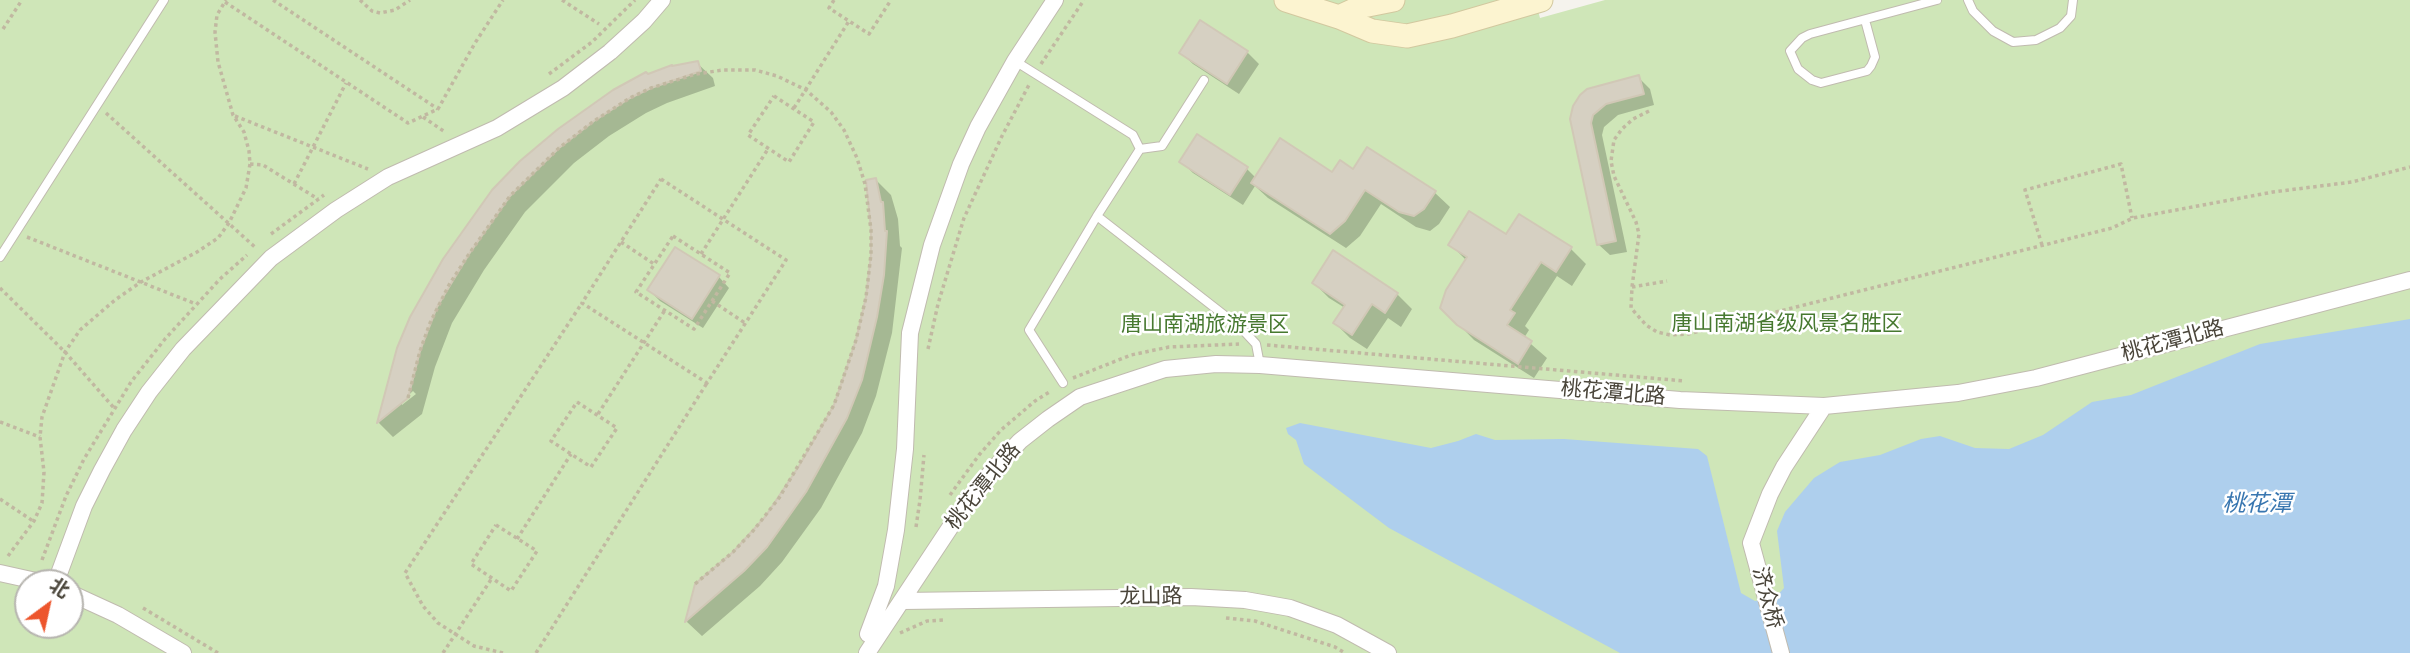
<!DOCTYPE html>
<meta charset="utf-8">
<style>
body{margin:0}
#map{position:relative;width:2410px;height:653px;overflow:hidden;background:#f5f3ed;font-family:"Nunito Sans","Noto Sans SC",sans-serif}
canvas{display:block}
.north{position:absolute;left:14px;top:569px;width:70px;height:70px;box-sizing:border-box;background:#fff;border:2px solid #b7b5b0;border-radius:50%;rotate:33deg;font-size:19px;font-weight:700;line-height:28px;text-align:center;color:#4a453a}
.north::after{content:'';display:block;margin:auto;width:24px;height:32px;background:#ed552c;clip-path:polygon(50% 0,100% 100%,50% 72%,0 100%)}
</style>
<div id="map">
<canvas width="2410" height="653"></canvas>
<div class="north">北</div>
</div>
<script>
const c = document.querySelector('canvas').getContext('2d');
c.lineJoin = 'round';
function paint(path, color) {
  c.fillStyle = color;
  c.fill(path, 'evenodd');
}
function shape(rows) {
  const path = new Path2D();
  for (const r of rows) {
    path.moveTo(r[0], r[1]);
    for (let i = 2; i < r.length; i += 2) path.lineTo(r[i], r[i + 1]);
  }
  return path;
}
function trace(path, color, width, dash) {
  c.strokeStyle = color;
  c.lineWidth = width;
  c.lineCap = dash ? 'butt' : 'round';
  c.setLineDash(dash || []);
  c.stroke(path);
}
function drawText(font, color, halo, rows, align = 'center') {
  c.font = font + ' "Nunito Sans","Noto Sans SC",sans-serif';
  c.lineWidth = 5;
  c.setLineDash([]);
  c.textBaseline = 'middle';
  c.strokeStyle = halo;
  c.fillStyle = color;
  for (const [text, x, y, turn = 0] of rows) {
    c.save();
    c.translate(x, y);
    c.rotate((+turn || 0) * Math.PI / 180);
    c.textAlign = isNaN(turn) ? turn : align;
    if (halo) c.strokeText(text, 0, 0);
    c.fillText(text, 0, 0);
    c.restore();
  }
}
const green = shape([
 [0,0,1535,0,1540,18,1605,0,2410,0,2410,653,0,653],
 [28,583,70,583,70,625,28,625]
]);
const water = shape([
 [2410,319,2410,653,1620,653,1389,528,1304,464,1296,440,1288,434,1286,428,1300,423,1431,448,1458,441,1476,434,1495,440,1564,439,1698,449,1707,456,1741,593,1755,601,1775,598,1784,588,1777,531,1785,512,1814,478,1840,462,1880,455,1921,439,1940,436,1975,448,2009,449,2043,435,2092,402,2131,395,2260,344]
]);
const shadow = shape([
 [1247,52,1259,64,1239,94,1193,64,1181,53],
 [697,63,713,78,715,86,667,103,646,113,609,136,574,163,525,212,484,270,452,323,435,367,422,414,393,437,379,423,399,349,494,191,648,76],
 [413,391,416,394,402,405,402,401],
 [1638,77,1650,89,1654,105,1618,115,1604,127,1602,135,1627,252,1610,255,1598,244,1572,119],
 [1197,136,1247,169,1256,178,1353,171,1434,192,1450,207,1439,224,1430,231,1416,227,1381,204,1360,236,1346,248,1268,198,1255,186,1243,205,1193,173,1181,161],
 [876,180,891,195,898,219,900,246,902,248,892,333,876,396,862,433,821,508,782,562,760,586,702,636,687,622,697,584,734,553,766,519,817,439,835,405,858,340,868,297,873,254],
 [1507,237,1571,249,1586,264,1572,286,1557,276,1525,326,1529,330,1524,338,1547,358,1534,378,1474,340,1442,307,1467,261,1450,244],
 [719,277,729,288,703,328,660,301,649,290],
 [1314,283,1397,294,1412,309,1401,327,1388,318,1367,349,1350,338,1335,323,1345,308,1329,298]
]);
const building = shape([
 [1200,20,1248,51,1227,84,1179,53,1200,20],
 [698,61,701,71,651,88,630,98,594,121,559,148,510,196,469,254,437,307,420,351,408,398,377,423,397,348,410,317,443,259,492,190,520,161,558,129,613,90,646,72,648,74,672,65,672,66,698,61],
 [1639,75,1644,94,1606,104,1593,115,1591,123,1616,241,1597,245,1570,119,1573,106,1580,95,1587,89,1639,75],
 [1197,134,1248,167,1230,195,1179,162,1197,134],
 [1280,138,1332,172,1340,160,1353,169,1367,147,1436,191,1424,209,1414,216,1399,212,1365,190,1345,221,1330,234,1251,183,1280,138],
 [876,178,881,202,883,202,885,231,887,231,884,275,877,317,862,380,847,418,806,492,767,547,744,571,685,622,695,584,733,552,765,517,799,466,834,405,856,340,866,297,871,254,871,230,866,180,876,178],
 [1469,211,1506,234,1519,214,1572,247,1556,272,1541,262,1510,310,1515,313,1507,325,1532,341,1518,364,1457,325,1440,308,1446,290,1467,257,1448,245,1469,211],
 [675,247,720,275,692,319,647,290,675,247],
 [1333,250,1398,293,1385,313,1372,304,1352,335,1333,323,1345,305,1312,283,1333,250]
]);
const path = shape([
 [273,0,438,109],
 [360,0,372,11,380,13,395,10,410,0],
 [562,0,599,24],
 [834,0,829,8,869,34,891,0],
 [225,2,408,123,438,109,475,43,503,0],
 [3,29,22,0],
 [1041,64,1084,0],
 [549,74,592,42,635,0],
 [774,96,814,122,789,162,748,135,774,96],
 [794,108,849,21],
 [1649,111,1633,119,1622,129,1614,140,1611,161,1614,176,1636,222,1639,234,1632,287,1631,308,1646,325,1657,332,1670,335,1688,334,2112,228,2133,218,2273,192,2352,182,2410,167],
 [106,113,256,248],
 [235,116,368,169],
 [423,117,445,132],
 [250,164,263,165,318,199],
 [661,179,786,260,707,383,582,303,661,179],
 [294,184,346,83],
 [271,234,324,195],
 [673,236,730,273,694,329,636,292,673,236],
 [27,237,196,304],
 [621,242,654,264],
 [2042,245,2025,190,2121,164,2132,218],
 [701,254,768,149],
 [1632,287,1667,281],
 [0,288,65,352,114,408],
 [712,301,745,323],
 [1267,345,1685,381],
 [928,349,938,304,964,218,1002,136,1030,83],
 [1073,378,1131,355,1169,347,1239,344],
 [408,398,420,351,430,323,449,285,469,254,510,196,559,148,594,121,630,98,651,88,696,74,723,70,755,70,777,76,806,90,831,112,844,130,857,158,865,184,871,230,871,254,866,297,856,340,834,405,779,498,753,531,733,552,695,584],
 [577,402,617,428,591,467,551,441,577,402],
 [598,414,665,310],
 [0,422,40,437],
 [950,495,979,455,1001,430,1035,401,1051,391],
 [0,499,33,521],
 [496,525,537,551,511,591,471,564,496,525],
 [916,527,920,500,924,455],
 [517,539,571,454],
 [8,556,34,521,42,503,44,472,40,437,42,417,65,352,80,330,115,300,141,282,197,252,218,238,229,223,246,188,250,164,249,151,244,132,233,115,218,62,215,32,217,15,226,0],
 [42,560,66,496,84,459,131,382,165,339,220,279,247,255],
 [143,608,218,653],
 [1226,618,1255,621,1335,647,1345,653],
 [900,633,927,621,943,620],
 [443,653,492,578],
 [503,653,474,646,438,623,423,606,405,573,582,303],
 [536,653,707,383]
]);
const lane = shape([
 [1968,0,1973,11,1993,31,2013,42,2036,40,2060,28,2071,16,2073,0],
 [1865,20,1875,57,1871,66,1867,71,1821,83,1812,80,1798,69,1790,51,1802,38,1810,34,1937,0],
 [1015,61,1133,135,1140,149,1162,146,1204,80],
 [1097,216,1242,329,1256,344,1260,365],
 [0,257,164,0],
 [1063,383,1029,330,1097,216,1140,149]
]);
const street = shape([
 [60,571,84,506,102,470,124,430,149,392,183,349,271,258,336,210,388,177,497,128,563,88,610,52,644,21,662,0],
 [0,573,45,583],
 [70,593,118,615,183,653],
 [903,601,1191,597,1245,600,1290,608,1337,625,1388,653],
 [868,634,886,586,896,530,905,449,910,333,932,245,961,164,978,127,1015,61,1055,0],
 [867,653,955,520,992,471,1020,441,1048,419,1080,397,1165,369,1216,364,1260,365,1680,400,1824,406,1958,393,2036,378,2410,280],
 [1781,653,1751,543,1770,494,1784,467,1824,406]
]);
const secondary = shape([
 [1286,0,1339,17,1372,31,1407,36,1452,26,1541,0],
 [1339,17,1363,6,1393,0]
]);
const parkNames = [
 ["唐山南湖省级风景名胜区",1787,325],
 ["唐山南湖旅游景区",1205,326]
];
const streetNames = [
 ["桃花潭北路",2173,342,-15],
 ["桃花潭北路",1613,394,5],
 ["桃花潭北路",984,487,-51],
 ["龙山路",1151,598,-1],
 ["济众桥",1766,598,75]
];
const waterNames = [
 ["桃花潭",2257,505]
];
paint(green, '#cfe6b8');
paint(water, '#aecfed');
paint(shadow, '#0003');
paint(building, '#d6d0c2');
trace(building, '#d1c8b6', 2);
trace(lane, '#c0bbaf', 10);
trace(street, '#c0bbaf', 18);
trace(secondary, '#d2c89f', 25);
trace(path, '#c1b8a1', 3.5, [3.5, 3.5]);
trace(lane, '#fff', 8);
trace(street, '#fff', 16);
trace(secondary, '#fcf4d0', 23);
drawText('21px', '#477930', '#fff', parkNames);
drawText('21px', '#4a453a', '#fff', streetNames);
drawText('italic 23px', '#3876b0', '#fff', waterNames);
</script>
